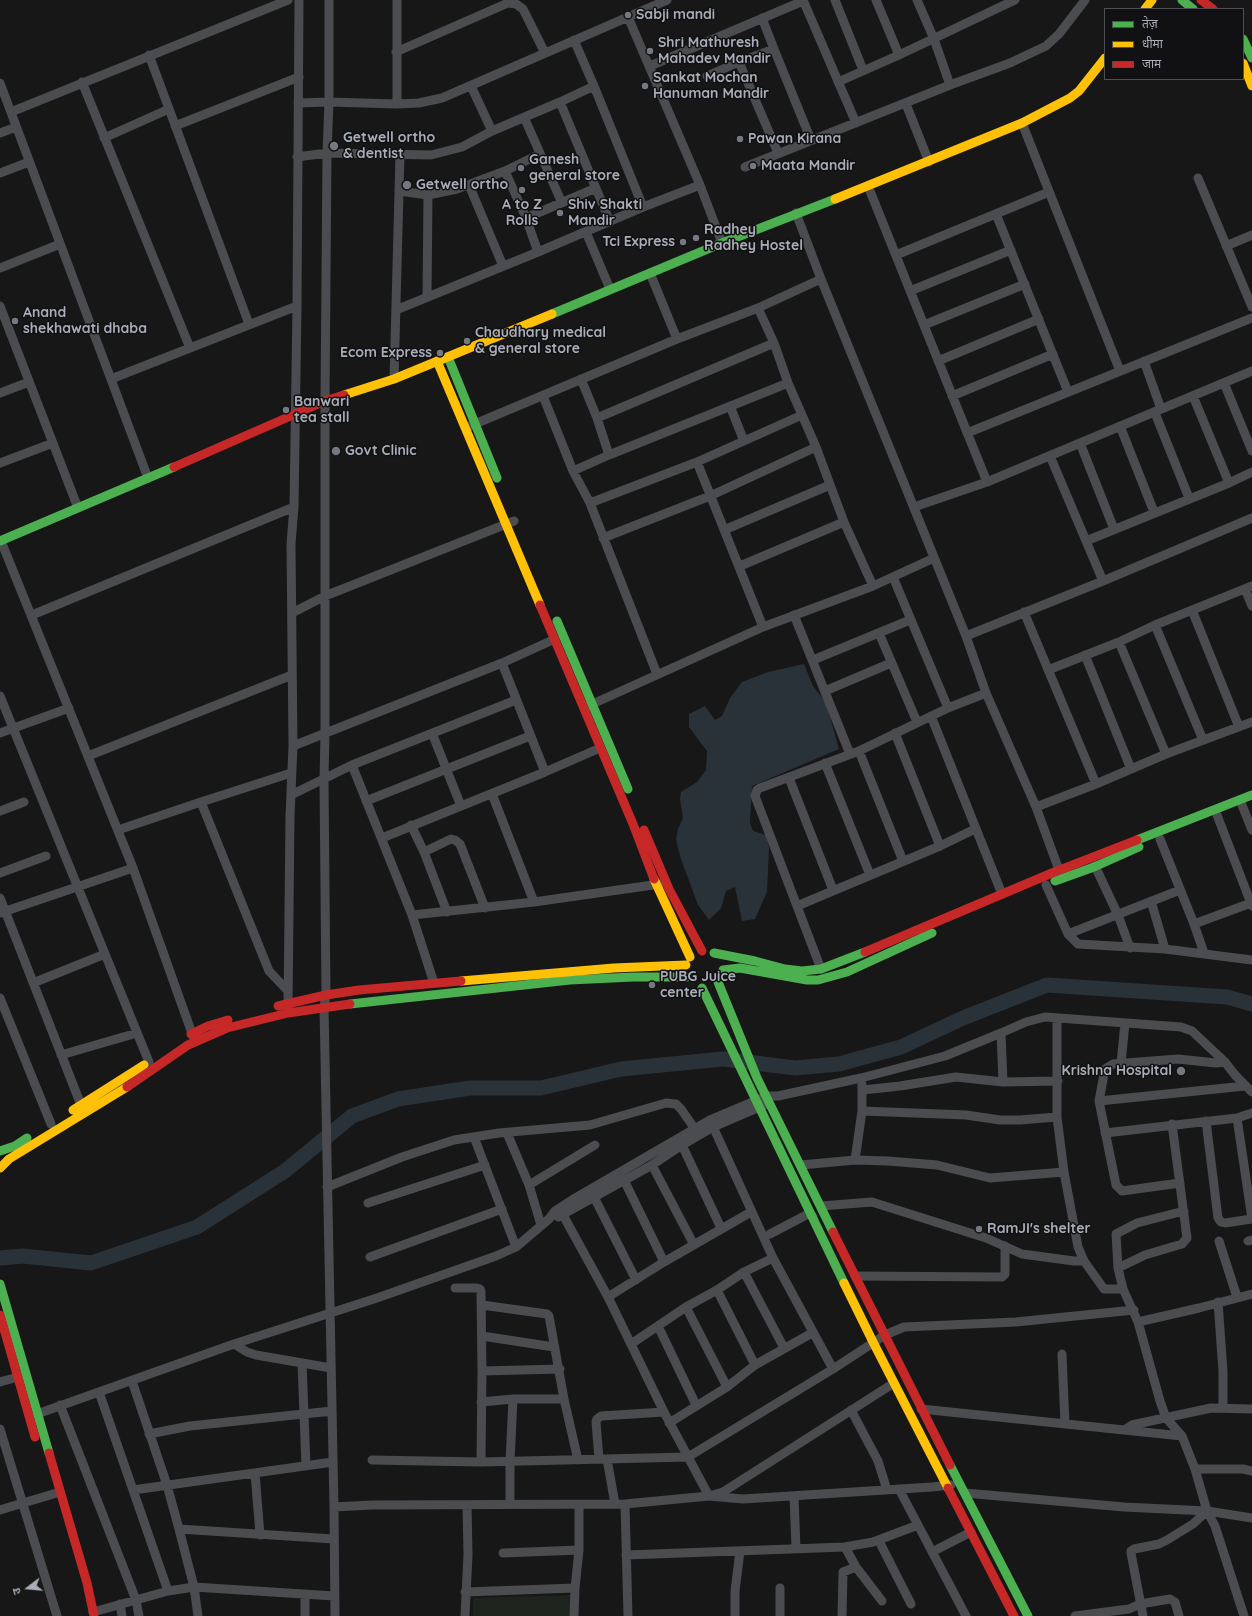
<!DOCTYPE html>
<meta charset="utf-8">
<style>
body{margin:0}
#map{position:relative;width:1252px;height:1616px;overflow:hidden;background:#171717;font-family:Quicksand,"Noto Sans Devanagari",sans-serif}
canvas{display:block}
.legend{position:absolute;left:1104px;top:8px;width:140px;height:72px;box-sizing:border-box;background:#111113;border:1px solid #4d4f55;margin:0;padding:5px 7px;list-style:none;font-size:12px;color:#a8adb8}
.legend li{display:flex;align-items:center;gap:8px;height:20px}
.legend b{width:20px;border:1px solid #4d4f55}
.north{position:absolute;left:8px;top:1568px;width:40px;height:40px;-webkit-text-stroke:3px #111113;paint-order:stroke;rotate:254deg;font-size:11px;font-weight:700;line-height:16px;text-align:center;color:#a8adb8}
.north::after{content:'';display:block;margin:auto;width:14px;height:18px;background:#a8adb8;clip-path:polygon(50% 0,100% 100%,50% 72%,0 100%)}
</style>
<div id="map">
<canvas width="1252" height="1616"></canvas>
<ul class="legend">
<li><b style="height:5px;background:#4caf50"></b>तेज़</li>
<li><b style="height:5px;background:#ffc107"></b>धीमा</li>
<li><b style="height:5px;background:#c62828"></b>जाम</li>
</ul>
<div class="north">उ</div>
</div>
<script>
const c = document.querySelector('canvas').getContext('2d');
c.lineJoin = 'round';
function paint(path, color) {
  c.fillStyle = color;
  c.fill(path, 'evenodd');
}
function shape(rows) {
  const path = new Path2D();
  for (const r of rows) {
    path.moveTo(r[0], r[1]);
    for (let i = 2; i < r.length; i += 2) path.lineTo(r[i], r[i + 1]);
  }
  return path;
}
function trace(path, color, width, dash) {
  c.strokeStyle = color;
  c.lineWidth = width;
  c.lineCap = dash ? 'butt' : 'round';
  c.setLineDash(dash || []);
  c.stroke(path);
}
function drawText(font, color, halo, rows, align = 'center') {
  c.font = font + ' Quicksand,sans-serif';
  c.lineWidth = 3;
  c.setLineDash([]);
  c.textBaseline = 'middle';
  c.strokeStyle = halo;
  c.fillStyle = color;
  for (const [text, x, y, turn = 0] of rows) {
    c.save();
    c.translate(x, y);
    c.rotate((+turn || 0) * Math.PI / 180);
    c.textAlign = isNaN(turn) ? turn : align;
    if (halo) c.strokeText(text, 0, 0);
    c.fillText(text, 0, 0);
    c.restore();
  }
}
const green = shape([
 [574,1595,573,1616,473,1616,473,1598]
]);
const water = shape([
 [804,664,813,686,826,703,839,749,752,786,750,823,753,831,766,835,769,847,767,892,755,919,742,921,735,887,726,891,721,908,709,920,698,905,681,859,676,840,678,829,683,818,680,799,681,792,697,782,706,770,707,751,689,727,689,714,705,706,715,720,722,716,730,698,742,682,768,672]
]);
const river = shape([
 [0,1258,23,1256,91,1263,197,1227,285,1171,352,1116,398,1099,470,1088,541,1088,621,1069,723,1059,795,1068,839,1064,901,1047,963,1018,1047,985,1227,997,1252,1004]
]);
const street = shape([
 [329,0,329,102,327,153,325,401,325,733,324,780,326,995,324,1007,334,1507,335,1616],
 [397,0,397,104],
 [803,0,856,123],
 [835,0,863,70],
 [876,0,899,55],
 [917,0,934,39,950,85],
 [628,17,700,185,722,243],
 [762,18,774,49,811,140],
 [574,40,594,86,643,207],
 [396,52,508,3,516,4,523,9,545,53],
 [149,55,249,324],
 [739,62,778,153],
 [650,66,803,1],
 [707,76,739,62,774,49],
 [82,82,190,348],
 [838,82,899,55,1015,0],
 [0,83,148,478],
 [471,86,492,131],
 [560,102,610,222],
 [298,103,329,102,397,104,419,103,442,98,667,0],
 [906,104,929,162],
 [11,112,288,0],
 [524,117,562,203],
 [1022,123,1120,371],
 [175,126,299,77],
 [0,133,16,127],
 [104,138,169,109],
 [297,157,327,153,431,155,462,147,492,131,560,102,594,86],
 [745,167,950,85,1010,63,1046,46,1059,34,1085,0],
 [505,171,526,218,538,252],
 [0,173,29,162],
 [1198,178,1252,307],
 [469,185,503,266],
 [868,186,987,482],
 [399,191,428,195,457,189,505,171,540,154],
 [796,213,821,279,966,636,986,693,1036,807,1059,870],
 [996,214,1068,392],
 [526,218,596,188],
 [586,232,610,289],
 [1226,246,1252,235],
 [896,255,1049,192],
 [0,268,60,244],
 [650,273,677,339],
 [910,291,1011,250],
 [427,297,428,195],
 [0,306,78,508],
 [758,308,774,343,788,383,816,447,844,522,873,586],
 [396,310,538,252,643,207,700,185],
 [924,325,1025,284],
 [938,361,1039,319],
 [1144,361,1161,409],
 [111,379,297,306],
 [394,379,400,155],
 [581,379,597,418,609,455],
 [1224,383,1252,451],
 [0,393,29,382],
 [543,396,573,471,590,503,657,674],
 [952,396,1053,354],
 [1193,396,1229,483],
 [730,406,744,441],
 [1155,413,1189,498],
 [597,418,774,343],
 [470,426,677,339,758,308,821,279],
 [1120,426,1154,512],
 [967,433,1252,318],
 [1080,443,1114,529],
 [1050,456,1103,581],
 [697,462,763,627],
 [0,463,53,443],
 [573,471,609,455,788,383],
 [590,503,697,462,802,415],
 [914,507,987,482,1252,371],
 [724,530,830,485],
 [603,538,710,496,816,447],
 [1,541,133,868,194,1039],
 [1086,541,1229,483,1252,472],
 [740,566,844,522],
 [893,577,948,708],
 [1245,589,1252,606],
 [1192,610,1239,727],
 [1024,612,1096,784],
 [292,613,325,596,514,521],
 [32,615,294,507],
 [794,615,850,754],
 [1155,625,1203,740],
 [879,633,917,722],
 [966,636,1103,581,1252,518],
 [1119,642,1166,754],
 [1085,655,1131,769],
 [813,660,910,620],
 [502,663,545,772],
 [1048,670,1119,642,1155,625,1252,586],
 [825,691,891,663],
 [0,696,149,1062],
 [588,706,763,627,873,586,934,558],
 [931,716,1002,894],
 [0,733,69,708],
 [432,733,461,806],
 [895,733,940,846],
 [293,746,502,663,555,639],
 [859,751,903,861],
 [88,756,292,675],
 [825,763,870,875],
 [352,765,412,915,434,983],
 [789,778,833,890],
 [492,794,534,902],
 [291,795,352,765,516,700],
 [366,801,530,736],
 [201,802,269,971,288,991],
 [1242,805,1252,830],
 [1036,807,1096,784,1166,754,1252,722],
 [0,811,24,802],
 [1217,815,1252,906],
 [411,825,424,852,447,912],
 [118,830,201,802,291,773],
 [382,838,545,772,600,748],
 [1160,839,1194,924,1204,953],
 [424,852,451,839,455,840,460,844,485,908],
 [1095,866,1118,915,1130,948],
 [0,873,46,856],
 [1046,885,1068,934,1078,944,1165,949,1252,960],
 [0,898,81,1105],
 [1151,901,1165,949],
 [797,906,940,846,975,829],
 [0,913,133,868],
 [412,915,534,902,660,884],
 [1194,924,1251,903],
 [1068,934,1180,890],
 [821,969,755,796,757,790,760,788,859,751,948,708,986,693],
 [33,983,105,954],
 [0,998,51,1124],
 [288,1008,290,816,293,746,291,544,294,507,297,306,299,0],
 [1057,1018,1057,1117,1064,1172,1078,1247,1084,1261,1104,1289,1123,1289],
 [1001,1033,1003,1082],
 [61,1055,137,1033],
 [1121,1063,1125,1023],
 [863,1090,900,1086,956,1077,1003,1082,1058,1081],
 [1099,1101,1245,1086],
 [862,1111,966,1115,1000,1120,1020,1120,1057,1117],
 [1237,1118,1252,1219],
 [710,1120,773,1258,833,1369],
 [1206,1121,1218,1218,1221,1222,1225,1223,1252,1219],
 [507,1133,529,1185,541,1225],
 [1105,1133,1237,1118,1252,1113],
 [474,1137,516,1247],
 [682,1145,721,1228],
 [855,1160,862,1111,862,1084],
 [652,1165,694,1245],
 [801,1165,855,1160,888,1161,937,1165,990,1178,1064,1172],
 [624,1180,664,1262],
 [1180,1183,1122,1191,1116,1185,1099,1101,1105,1069,1113,1064,1178,1059,1216,1063,1225,1062],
 [529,1185,595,1145],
 [327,1187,402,1157,454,1140,499,1133,590,1125,666,1103,676,1104,681,1109,699,1135],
 [594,1197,636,1280],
 [368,1203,485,1165],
 [821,1206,872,1202,986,1238,1022,1254,1074,1261,1084,1261],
 [1184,1211,1137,1223,1116,1234,1118,1268,1123,1289,1138,1322,1160,1401,1166,1418,1182,1436,1195,1469,1207,1511,1215,1526,1244,1616],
 [563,1215,608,1297,664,1412,709,1496,723,1492,894,1383],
 [558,1217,652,1165,682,1145,713,1127,764,1105],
 [770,1234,810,1213,813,1217],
 [1219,1241,1237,1297],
 [1248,1241,1252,1240],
 [370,1257,502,1209],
 [1118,1268,1145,1255,1182,1244,1187,1238,1172,1124],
 [744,1272,784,1348],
 [855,1276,1002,1277,1005,1274,1005,1246],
 [455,1288,477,1288,480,1289,481,1292,482,1371,481,1462],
 [717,1290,755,1365],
 [608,1297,664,1262,751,1212],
 [1218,1302,1223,1371,1223,1408],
 [482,1305,547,1314,549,1316,564,1399,578,1460],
 [686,1307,727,1387],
 [1138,1322,1199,1308,1252,1294],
 [658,1326,696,1405],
 [482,1336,554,1347],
 [234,1344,247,1352,256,1355,331,1368],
 [631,1344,686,1307,717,1290,744,1272,773,1258],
 [1062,1354,1065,1424],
 [302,1363,306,1466],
 [482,1371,560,1369],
 [132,1381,167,1485,179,1529,194,1587,198,1616],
 [0,1382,18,1377],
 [99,1392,168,1591],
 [481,1402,513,1399,564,1399],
 [60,1405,136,1600,139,1616],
 [921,1409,1182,1436],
 [851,1410,878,1461,887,1490],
 [37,1414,234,1344,377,1298,496,1256,516,1247,549,1219,555,1211,572,1200,710,1120,767,1096,778,1096,861,1078,945,1056,1001,1033,1026,1022,1045,1017,1181,1027,1192,1031,1225,1062,1235,1075,1252,1092],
 [669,1423,727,1387,755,1365,812,1333],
 [0,1429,57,1616],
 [1126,1429,1132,1425,1211,1408,1252,1409],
 [149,1434,190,1426,332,1411],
 [599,1459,596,1422,597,1419,601,1416,664,1412],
 [607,1459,615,1504],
 [372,1460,481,1462,688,1457,833,1369,885,1335,904,1327,1016,1322,1134,1310],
 [1195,1469,1243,1469,1252,1471],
 [255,1473,260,1535],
 [899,1489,966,1616],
 [133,1490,333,1462],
 [965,1493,1124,1507,1207,1511,1252,1518],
 [794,1496,796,1549],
 [510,1504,510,1461,513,1399],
 [625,1504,628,1616],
 [334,1507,372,1505,625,1504,709,1496,743,1499,932,1487,951,1485],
 [0,1510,60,1492],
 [179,1529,334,1539],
 [879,1541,911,1604],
 [845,1547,856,1567,882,1601],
 [932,1552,971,1532],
 [503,1553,579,1550],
 [626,1555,845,1547,873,1542,918,1525],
 [465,1592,575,1588],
 [305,1595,305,1616],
 [120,1604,122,1616],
 [93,1612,168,1591,194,1587,334,1596],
 [465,1616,468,1555,467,1505],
 [574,1616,575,1588,579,1550,579,1505],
 [735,1616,735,1591,740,1551],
 [780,1616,780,1588],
 [842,1616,843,1572,856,1567],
 [1075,1616,1129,1609,1140,1604,1170,1599,1175,1602,1179,1616],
 [1143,1616,1131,1553,1131,1551,1134,1549,1159,1544,1167,1540,1193,1524,1207,1511]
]);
const fast = shape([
 [1182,0,1193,9],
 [1243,39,1252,58],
 [552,314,722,243,835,199],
 [448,357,497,478],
 [0,541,174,467],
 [557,621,628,789],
 [1137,840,1252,795],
 [1055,881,1094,867,1139,847],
 [714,953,755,961,785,969,802,971,821,969,865,952],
 [723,970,740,968,807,980,818,980,847,972,932,933],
 [718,982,757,1078,833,1232],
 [702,988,844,1283],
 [350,1004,570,980,633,977,687,977],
 [0,1151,15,1146,27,1138],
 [0,1284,49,1453],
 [950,1465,1028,1616]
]);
const slow = shape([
 [1145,9,1152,0],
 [1243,63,1252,86],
 [835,199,1022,123,1070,98,1079,91,1105,58],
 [437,361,540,605],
 [344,395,394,379,552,314],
 [654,879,690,957],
 [461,981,614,968,686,965],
 [73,1110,144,1065],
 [0,1168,9,1159,127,1087],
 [844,1283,873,1342,948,1488]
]);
const jam = shape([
 [1201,0,1213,9],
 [174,467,325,401,344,395],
 [540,605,633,824,654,879],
 [644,830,669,889,702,951],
 [865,952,1052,873,1137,840],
 [278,1006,326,995,359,990,461,981],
 [191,1034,208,1026,228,1020],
 [127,1087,188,1045,227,1028,288,1013,350,1004],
 [833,1232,950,1465],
 [0,1315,35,1437],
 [49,1453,87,1583,94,1616],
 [948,1488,1014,1616]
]);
const markers = [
 [628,15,4,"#757880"],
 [650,51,4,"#757880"],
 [645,86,4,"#757880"],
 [740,139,4,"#757880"],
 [334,146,5,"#757880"],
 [753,166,4,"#757880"],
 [521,168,4,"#757880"],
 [407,185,5,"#757880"],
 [522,190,4,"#757880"],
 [560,213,4,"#757880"],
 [696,238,4,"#757880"],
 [683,242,4,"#757880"],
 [15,321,4,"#757880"],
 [467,341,4,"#757880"],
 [440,353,4,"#757880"],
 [286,410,4,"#757880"],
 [336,451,5,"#757880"],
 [652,985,4,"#757880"],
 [1181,1071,5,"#757880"],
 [979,1229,4,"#757880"]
];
const poiNames = [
 ["Sabji mandi",636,15],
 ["Shri Mathuresh",658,43],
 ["Mahadev Mandir",658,59],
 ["Sankat Mochan",653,78],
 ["Hanuman Mandir",653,94],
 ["Getwell ortho",343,138],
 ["& dentist",343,154],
 ["Pawan Kirana",748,139],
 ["Ganesh",529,160],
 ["general store",529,176],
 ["Maata Mandir",761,166],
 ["Getwell ortho",416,185],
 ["A to Z",522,205,"center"],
 ["Rolls",522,221,"center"],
 ["Shiv Shakti",568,205],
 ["Mandir",568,221],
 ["Radhey",704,230],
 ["Radhey Hostel",704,246],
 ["Tci Express",675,242,"right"],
 ["Anand",23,313],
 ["shekhawati dhaba",23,329],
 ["Chaudhary medical",475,333],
 ["& general store",475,349],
 ["Ecom Express",432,353,"right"],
 ["Banwari",294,402],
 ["tea stall",294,418],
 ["Govt Clinic",345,451],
 ["PUBG Juice",660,977],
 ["center",660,993],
 ["Krishna Hospital",1172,1071,"right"],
 ["RamJI's shelter",987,1229]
];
paint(green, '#1d241e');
paint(water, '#2a3239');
trace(river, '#2a3239', 15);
trace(street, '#4b4c50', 9);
trace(fast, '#4caf50', 9);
trace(slow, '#ffc107', 9);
trace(jam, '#c62828', 9);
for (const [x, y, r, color] of markers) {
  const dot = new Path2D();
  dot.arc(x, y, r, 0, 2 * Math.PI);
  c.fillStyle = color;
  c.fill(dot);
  trace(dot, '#111113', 1.5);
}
drawText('bold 14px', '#a8adb8', '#111113', poiNames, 'left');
</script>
